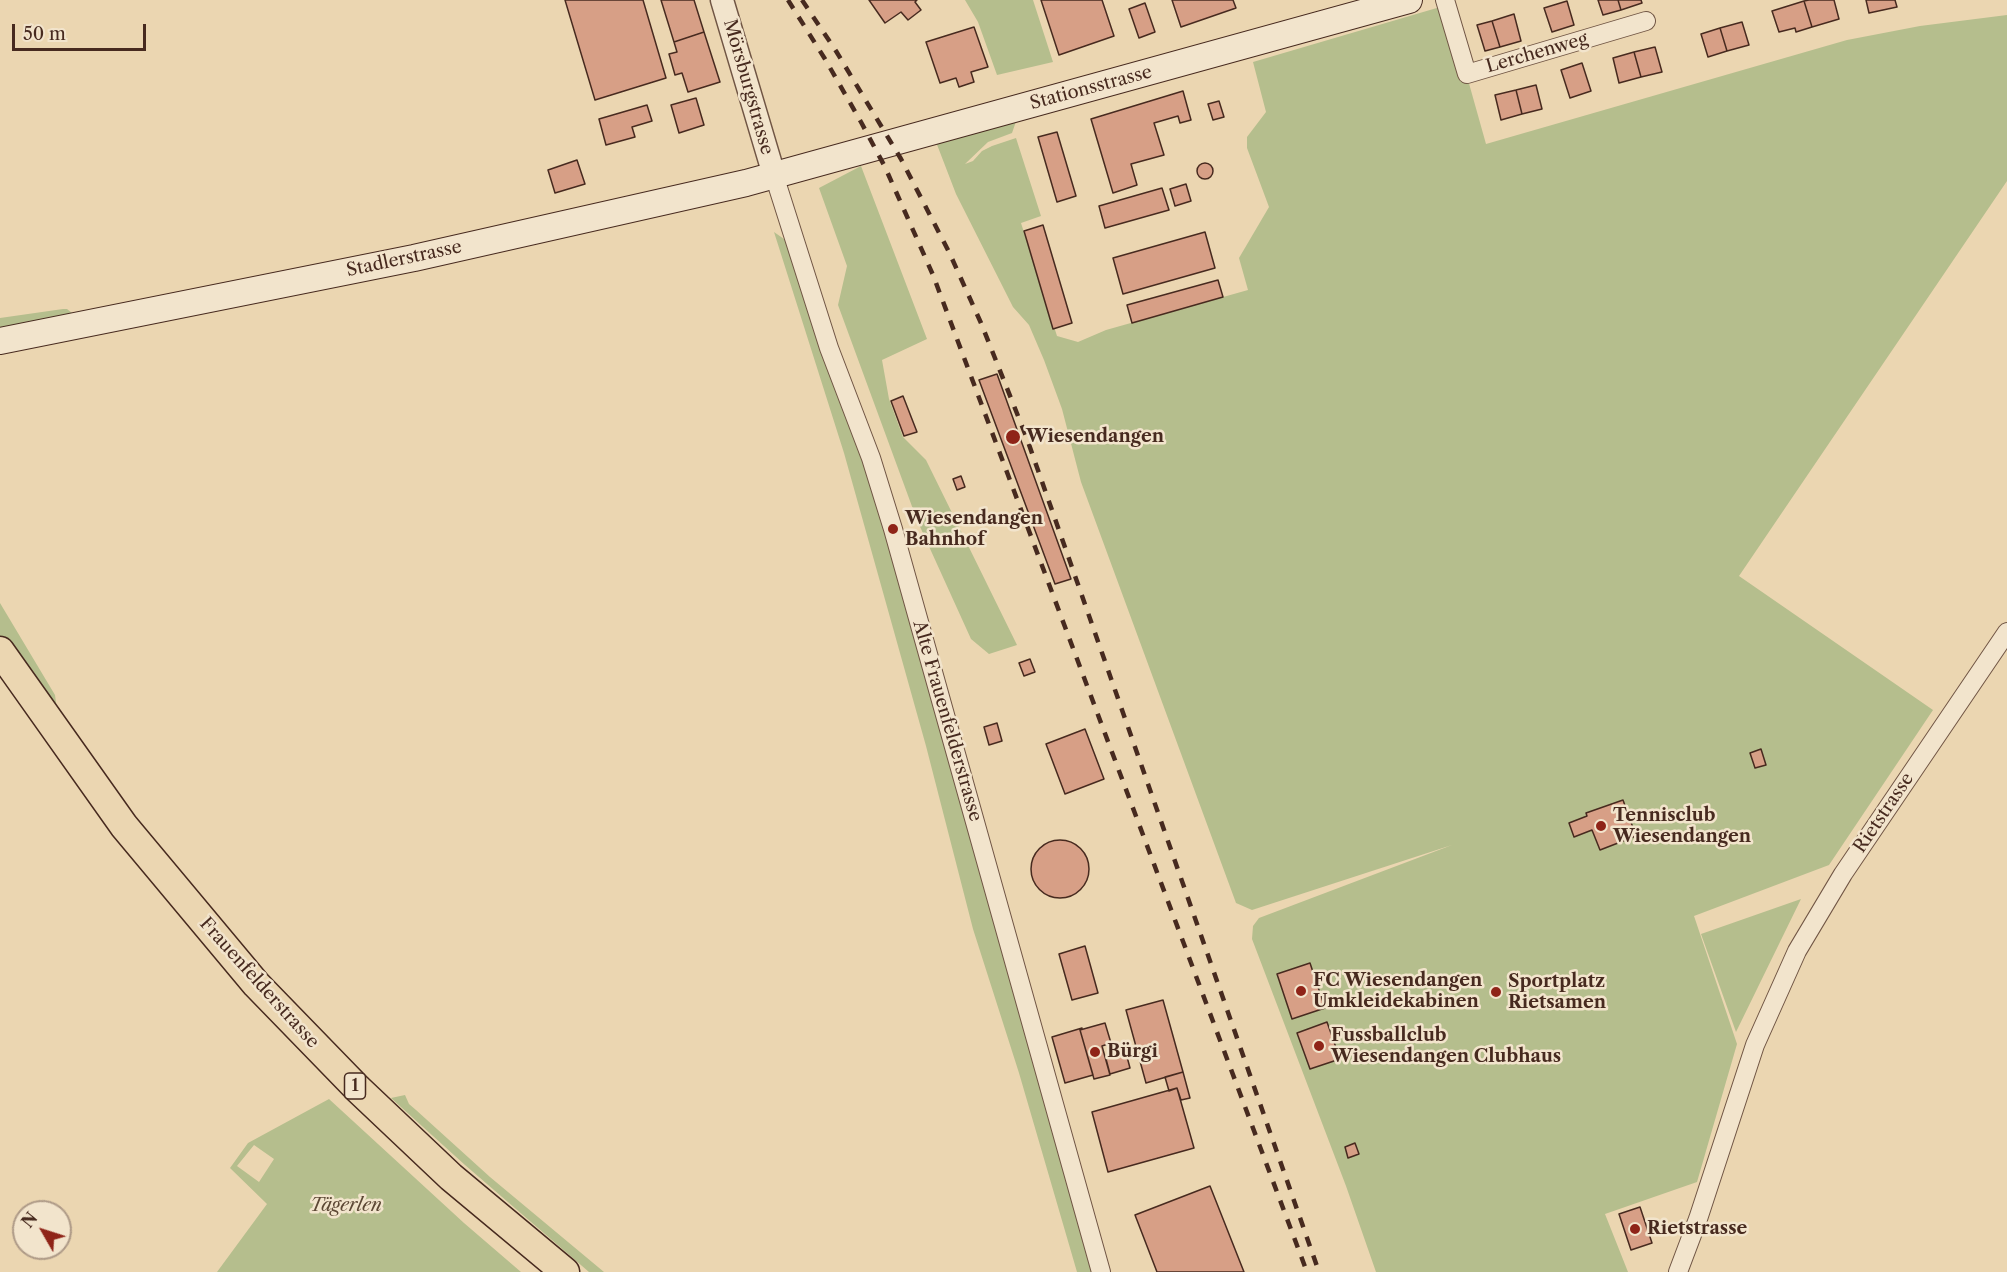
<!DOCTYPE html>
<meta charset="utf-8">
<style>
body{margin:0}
#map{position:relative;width:2007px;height:1272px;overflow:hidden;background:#ebd6b1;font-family:"Libre Caslon Text",serif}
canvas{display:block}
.north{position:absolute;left:12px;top:1200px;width:60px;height:60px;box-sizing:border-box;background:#f2e4cc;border:2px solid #ae9a87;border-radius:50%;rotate:309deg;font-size:16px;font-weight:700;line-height:24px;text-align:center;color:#472a1f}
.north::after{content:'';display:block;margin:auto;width:21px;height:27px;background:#8f2418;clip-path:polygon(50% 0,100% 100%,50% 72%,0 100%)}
.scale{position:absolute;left:12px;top:24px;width:134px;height:27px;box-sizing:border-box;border:3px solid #472a1f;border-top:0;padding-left:8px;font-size:18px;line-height:21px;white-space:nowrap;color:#472a1f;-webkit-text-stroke:4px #f2e4cc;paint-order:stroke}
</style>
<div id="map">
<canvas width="2007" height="1272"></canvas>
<div class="north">N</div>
<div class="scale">50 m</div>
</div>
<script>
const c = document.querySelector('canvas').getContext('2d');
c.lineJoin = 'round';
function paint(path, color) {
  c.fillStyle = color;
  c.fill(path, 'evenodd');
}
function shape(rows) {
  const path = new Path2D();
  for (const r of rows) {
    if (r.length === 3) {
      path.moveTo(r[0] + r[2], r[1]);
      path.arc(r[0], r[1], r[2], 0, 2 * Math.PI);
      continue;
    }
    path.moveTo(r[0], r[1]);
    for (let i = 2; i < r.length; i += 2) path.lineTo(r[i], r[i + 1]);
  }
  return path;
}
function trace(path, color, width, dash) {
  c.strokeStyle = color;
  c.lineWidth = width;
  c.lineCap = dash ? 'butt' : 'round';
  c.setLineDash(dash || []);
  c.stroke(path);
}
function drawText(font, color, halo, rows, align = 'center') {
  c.font = font + ' "Libre Caslon Text",serif';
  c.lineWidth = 5;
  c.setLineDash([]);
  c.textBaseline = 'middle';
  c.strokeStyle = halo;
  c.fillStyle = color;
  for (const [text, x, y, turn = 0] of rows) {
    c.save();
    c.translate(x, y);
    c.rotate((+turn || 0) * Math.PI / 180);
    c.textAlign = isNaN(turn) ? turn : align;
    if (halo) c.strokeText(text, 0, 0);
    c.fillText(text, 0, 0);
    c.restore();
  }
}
const green = shape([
 [965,0,1033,0,1053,62,997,75,978,22],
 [1447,5,1486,144,1847,40,1920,26,2007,15,2007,181,1739,576,1933,710,1829,865,1694,916,1737,1044,1697,1182,1605,1214,1628,1272,1376,1272,1346,1186,1252,939,1253,926,1259,918,1452,845,1252,910,1236,903,1081,482,1062,409,1044,360,1029,325,1013,307,956,194,936,142,1021,107,1012,133,988,142,965,164,973,161,982,151,992,146,1016,138,1041,216,1021,223,1057,336,1078,342,1106,330,1248,290,1239,258,1269,207,1247,148,1247,137,1266,112,1253,62],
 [861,166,927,339,882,360,889,399,903,437,926,460,1017,645,989,654,971,639,917,520,838,305,847,266,819,188],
 [774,232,784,239,808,275,871,458,1101,1272,1077,1272,1019,1073,973,929,926,746,844,453],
 [63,309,67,309,72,313,0,343,0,318],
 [0,603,55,695,61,738,0,651],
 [1801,899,1736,1032,1701,934],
 [405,1095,409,1104,416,1110,490,1177,604,1272,589,1272,465,1165,391,1098],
 [329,1099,464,1223,521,1272,217,1272,267,1204,230,1168,248,1143],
 [254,1145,274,1159,259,1182,237,1166]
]);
const building = shape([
 [565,0,643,0,666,78,595,100,565,0],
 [661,0,694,0,704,32,674,42,661,0],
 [869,0,917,0,915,2,921,10,908,20,901,12,885,23,869,0],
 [1041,0,1102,0,1114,36,1059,55,1041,0],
 [1172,0,1233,0,1236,8,1181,27,1172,0],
 [1598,0,1618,0,1621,10,1603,15,1598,0],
 [1618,0,1641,0,1642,3,1621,10,1618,0],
 [1809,0,1834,0,1839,19,1812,27,1804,1,1809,0],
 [1866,0,1895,0,1897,7,1869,13,1866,0],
 [1567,1,1574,25,1552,32,1544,8,1567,1],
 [1804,1,1812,27,1796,32,1795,28,1779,32,1772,11,1804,1],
 [1145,3,1155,32,1139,38,1129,9,1145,3],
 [1514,14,1521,41,1500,47,1492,21,1514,14],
 [1492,21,1500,47,1485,51,1477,25,1492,21],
 [1742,22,1749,45,1727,51,1720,28,1742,22],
 [974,27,988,67,971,72,974,82,959,87,956,78,940,83,926,42,974,27],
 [1720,28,1727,51,1708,57,1701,34,1720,28],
 [704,32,720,82,688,92,682,73,675,75,669,54,677,52,674,42,704,32],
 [1655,47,1662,72,1641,77,1634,52,1655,47],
 [1634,52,1641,77,1619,83,1613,58,1634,52],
 [1582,63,1591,91,1570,98,1561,70,1582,63],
 [1536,85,1542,109,1522,114,1516,90,1536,85],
 [1516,90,1522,114,1501,120,1495,95,1516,90],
 [1183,91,1191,120,1180,123,1178,116,1154,123,1164,155,1131,164,1137,185,1113,193,1091,119,1183,91],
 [696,98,704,125,679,133,671,105,696,98],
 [1219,101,1224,117,1213,120,1208,104,1219,101],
 [647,105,652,121,632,127,635,137,606,145,599,119,647,105],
 [1057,132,1076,196,1057,202,1038,137,1057,132],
 [577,160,585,184,555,193,548,170,577,160],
 [1205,171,8],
 [1186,184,1191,201,1175,206,1170,189,1186,184],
 [1162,188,1169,210,1105,228,1099,206,1162,188],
 [1043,225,1072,323,1053,329,1024,231,1043,225],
 [1205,232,1215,268,1123,294,1113,258,1205,232],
 [1218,280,1223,297,1132,323,1127,305,1218,280],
 [997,374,1071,579,1055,584,979,380,997,374],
 [903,396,917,432,904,436,891,401,903,396],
 [961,476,965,487,957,490,953,479,961,476],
 [1030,659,1035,672,1024,676,1019,663,1030,659],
 [997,723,1002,741,989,745,984,727,997,723],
 [1085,729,1104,779,1065,794,1046,744,1085,729],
 [1761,749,1766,765,1755,768,1750,753,1761,749],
 [1623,800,1636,836,1600,850,1592,830,1574,837,1569,823,1587,816,1586,813,1623,800],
 [1060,869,29],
 [1085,946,1098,993,1072,1000,1059,954,1085,946],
 [1310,963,1325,1008,1292,1019,1277,974,1310,963],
 [1163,1000,1183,1072,1146,1083,1126,1010,1163,1000],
 [1327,1022,1340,1059,1310,1069,1297,1033,1327,1022],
 [1105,1023,1111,1043,1102,1046,1110,1075,1094,1079,1080,1030,1105,1023],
 [1082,1028,1080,1030,1093,1075,1065,1083,1052,1037,1082,1028],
 [1126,1053,1130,1068,1110,1074,1106,1059,1126,1053],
 [1183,1072,1190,1098,1181,1100,1177,1088,1169,1091,1165,1077,1183,1072],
 [1177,1088,1194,1148,1108,1172,1092,1112,1177,1088],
 [1355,1143,1359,1154,1348,1158,1345,1147,1355,1143],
 [1210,1186,1244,1272,1157,1272,1135,1215,1210,1186],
 [1640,1207,1652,1243,1631,1250,1619,1214,1640,1207]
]);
const minor = shape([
 [1445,0,1467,74,1646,21],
 [774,175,829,348,871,458,893,529,1101,1272],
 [1678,1272,1698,1219,1755,1045,1797,951,1843,874,2007,632]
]);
const tertiary = shape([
 [722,0,774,175]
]);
const secondary = shape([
 [0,341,414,258,746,183,1409,0]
]);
const primary = shape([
 [0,651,124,826,256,984,358,1089,451,1177,565,1272]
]);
const rail = shape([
 [788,0,825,59,861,122,885,167,933,275,1307,1272],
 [802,0,836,51,901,159,949,252,981,323,1026,436,1319,1272]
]);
const markers = [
 [1013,437,8,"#8f2418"],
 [893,529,6,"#8f2418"],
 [1601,826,6,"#8f2418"],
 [1301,991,6,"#8f2418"],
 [1496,992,6,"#8f2418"],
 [1319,1046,6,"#8f2418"],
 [1095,1052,6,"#8f2418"],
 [1635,1229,6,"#8f2418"]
];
const shields = [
 [355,1086,21]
];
const shieldNames = [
 ["1",355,1086]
];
const streetNames = [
 ["Lerchenweg",1537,53,-16],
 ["Mörsburgstrasse",748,87,74],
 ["Stationsstrasse",1091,88,-15],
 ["Stadlerstrasse",404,259,-12],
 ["Alte Frauenfelderstrasse",947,721,74],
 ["Rietstrasse",1884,813,-56],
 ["Frauenfelderstrasse",259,983,48]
];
const poiNames = [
 ["Wiesendangen",1026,437],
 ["Wiesendangen",905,519],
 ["Bahnhof",905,540],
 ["Tennisclub",1613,816],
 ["Wiesendangen",1613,837],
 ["FC Wiesendangen",1313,981],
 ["Umkleidekabinen",1313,1002],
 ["Sportplatz",1508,982],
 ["Rietsamen",1508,1003],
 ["Fussballclub",1331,1036],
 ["Wiesendangen Clubhaus",1331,1057],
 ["Bürgi",1107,1052],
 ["Rietstrasse",1647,1229]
];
const parkNames = [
 ["Tägerlen",346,1206]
];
paint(green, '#b5be8d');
paint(building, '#d79f86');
trace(building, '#472a1f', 1.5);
trace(minor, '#705544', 20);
trace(tertiary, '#705544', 25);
trace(secondary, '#472a1f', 28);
trace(primary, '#472a1f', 31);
trace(minor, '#f2e4cc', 18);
trace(tertiary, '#f2e4cc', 22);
trace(secondary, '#f2e4cc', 26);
trace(primary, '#ebd6b1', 28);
trace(rail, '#472a1f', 4.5, [10, 10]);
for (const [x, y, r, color] of markers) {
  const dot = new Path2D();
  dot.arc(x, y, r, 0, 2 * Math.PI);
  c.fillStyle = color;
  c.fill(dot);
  trace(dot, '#f2e4cc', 2);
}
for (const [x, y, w] of shields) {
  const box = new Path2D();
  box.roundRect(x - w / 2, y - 13, w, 26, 4.5);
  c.fillStyle = '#f2e4cc';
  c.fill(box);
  trace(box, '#472a1f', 1.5);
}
drawText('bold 16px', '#472a1f', null, shieldNames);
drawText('18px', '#472a1f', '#f2e4cc', streetNames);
drawText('bold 18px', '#472a1f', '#f2e4cc', poiNames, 'left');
drawText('italic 18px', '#5d4835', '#f2e4cc', parkNames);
</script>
